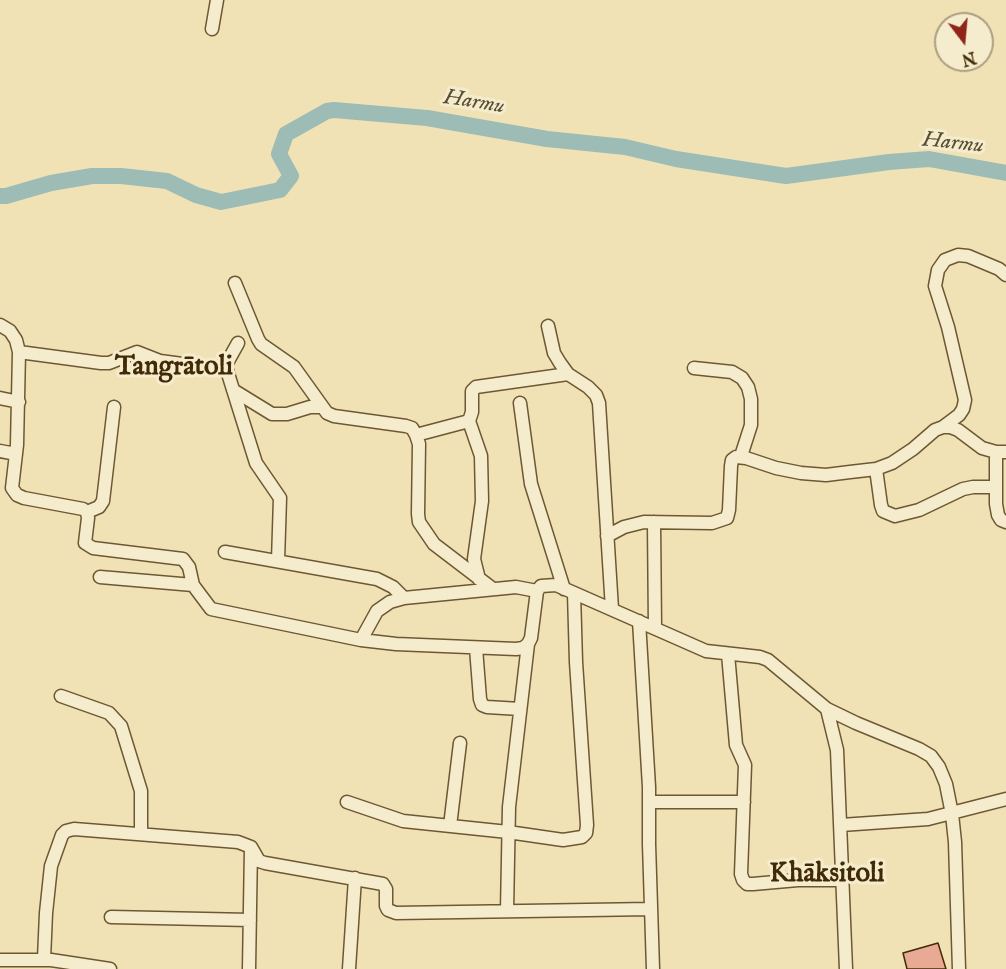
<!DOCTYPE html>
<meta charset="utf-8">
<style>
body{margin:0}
#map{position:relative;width:1006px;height:969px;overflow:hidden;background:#f0e2b4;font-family:"IM FELL English",serif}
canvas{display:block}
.north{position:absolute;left:934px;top:12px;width:60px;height:60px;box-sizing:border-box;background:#f5ecce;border:2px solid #ad9e7e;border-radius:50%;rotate:164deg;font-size:16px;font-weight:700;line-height:24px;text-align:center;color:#412a06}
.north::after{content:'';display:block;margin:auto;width:21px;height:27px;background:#8f2418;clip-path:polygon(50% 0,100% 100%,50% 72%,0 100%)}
</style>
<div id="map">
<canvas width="1006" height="969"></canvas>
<div class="north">N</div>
</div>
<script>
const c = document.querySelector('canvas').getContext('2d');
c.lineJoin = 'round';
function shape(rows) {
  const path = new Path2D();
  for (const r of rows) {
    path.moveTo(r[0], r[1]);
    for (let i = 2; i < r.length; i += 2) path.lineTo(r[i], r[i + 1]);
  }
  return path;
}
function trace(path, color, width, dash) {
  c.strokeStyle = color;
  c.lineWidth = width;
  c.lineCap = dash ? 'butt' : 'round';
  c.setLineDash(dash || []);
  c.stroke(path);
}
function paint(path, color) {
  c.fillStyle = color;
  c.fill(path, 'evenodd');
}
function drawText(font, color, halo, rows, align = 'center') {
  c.font = font + ' "IM FELL English",serif';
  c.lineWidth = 6;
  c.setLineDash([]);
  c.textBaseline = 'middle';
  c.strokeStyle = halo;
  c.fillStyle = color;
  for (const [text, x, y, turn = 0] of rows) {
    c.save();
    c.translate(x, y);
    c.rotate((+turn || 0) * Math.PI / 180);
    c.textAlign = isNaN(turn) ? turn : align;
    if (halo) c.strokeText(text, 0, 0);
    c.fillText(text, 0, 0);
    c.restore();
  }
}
const river = shape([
 [0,196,6,196,51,183,92,176,121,176,167,181,196,195,221,202,280,190,291,176,279,154,286,134,327,111,334,110,427,118,547,139,625,147,676,159,786,176,889,162,929,159,1006,173]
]);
const building = shape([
 [938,943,946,969,907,969,903,953,938,943]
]);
const minor = shape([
 [212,29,217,0],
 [235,283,258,339,261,344,294,367,327,413,334,416,406,426,412,428,416,435,419,444,418,514,419,522,434,544,493,589],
 [0,325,10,331,16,340,19,352,17,445,12,488,17,495,24,498,83,509,87,512,88,518,85,543,93,548,183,559,189,567,193,585,211,609,361,640,396,644,516,649,523,648,528,644,531,638,537,591,541,586,556,585,706,651,760,657,768,660,827,709,856,723,919,749,931,756,939,767,946,784,952,814,955,842,959,969],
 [548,326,554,353,560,363,568,374,588,387,596,395,599,403,612,609],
 [19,352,101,363,109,363,137,352,160,361,212,368,220,367,228,361,238,343],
 [225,364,256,463,280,498,278,561],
 [694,368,732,372,742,378,748,387,751,399,751,425,741,456],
 [233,390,272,414,287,414,310,407,321,407],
 [0,398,19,402],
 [520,403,531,484,564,589],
 [469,421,481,456,482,501,474,559,479,579],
 [943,427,959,415,963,409,965,400,948,327,935,286,938,270,945,260,958,255,968,256,999,269,1006,275],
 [416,435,469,421,472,412,472,391,476,387,568,374],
 [0,451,16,454],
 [996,452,996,504,998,515,1001,520,1006,522],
 [876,469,881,505,883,511,895,516,919,510,963,489,973,487,995,487],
 [87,512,99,507,103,501,114,407],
 [654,522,655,628],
 [607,536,624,527,644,522,712,523,727,518,729,510,731,466,732,460,736,457,746,458,776,468,801,473,826,475,850,472,876,469,892,463,913,449,935,430,943,427,950,427,958,430,982,448,996,452,1006,452],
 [225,552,377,579,393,587,404,598],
 [100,577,193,585],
 [639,621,649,787,649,844,653,969],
 [361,640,377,611,390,602,404,598,516,587,537,591],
 [476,648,480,699,482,705,487,707,520,709],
 [728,654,736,745,745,765,741,874,743,880,747,884,753,884,798,880,843,880],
 [61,696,109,713,121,726,141,791,141,834],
 [827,709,837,750,846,969],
 [347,802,403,821,508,832,563,840,582,837,586,833,587,825,576,662,574,593],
 [649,802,744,802],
 [841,825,928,819,1006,799],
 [450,826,460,743],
 [507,911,509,807,528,644],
 [111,917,250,920],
 [44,959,46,913,51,866,62,835,66,831,74,829,238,842,251,847,259,861,265,863,383,884,386,889,386,906,388,910,396,913,651,909],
 [0,960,51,960,110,969],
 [249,969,251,847],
 [349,969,355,878]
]);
const waterNames = [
 ["Harmu",474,103,9],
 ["Harmu",953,144,6]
];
const districtNames = [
 ["Tangrātoli",174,368],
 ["Khāksitoli",827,875]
];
trace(river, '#9dbcb6', 16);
paint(building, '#e8a995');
trace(building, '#412a06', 1.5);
trace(minor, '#6d5832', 15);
trace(minor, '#f5ecce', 12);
drawText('italic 22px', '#584e32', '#f5ecce', waterNames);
drawText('bold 27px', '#412a06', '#f5ecce', districtNames);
</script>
